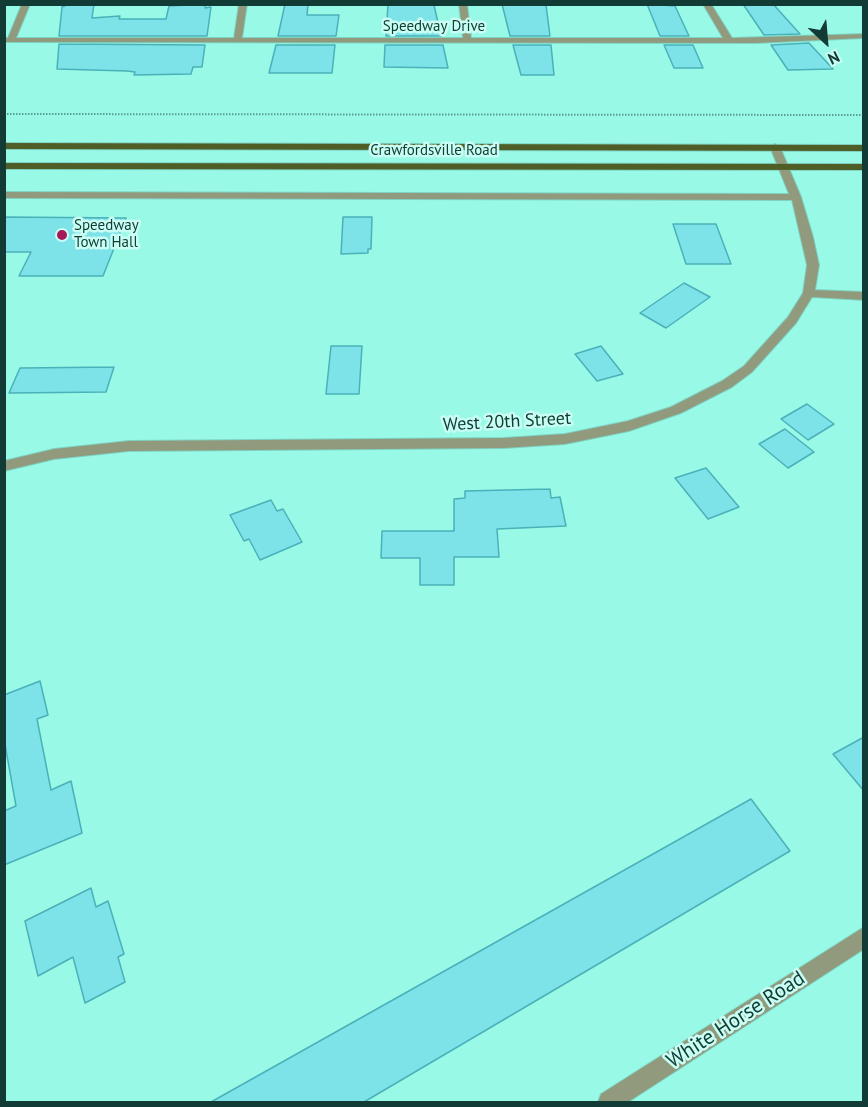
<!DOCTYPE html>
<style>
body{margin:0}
#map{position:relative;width:868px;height:1107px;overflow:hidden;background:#99f9e7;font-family:"PT Sans",sans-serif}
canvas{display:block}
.frame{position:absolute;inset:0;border:6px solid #113b34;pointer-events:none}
.north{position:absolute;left:796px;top:12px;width:60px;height:60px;-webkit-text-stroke:4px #c8fef3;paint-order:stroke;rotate:154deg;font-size:16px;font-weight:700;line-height:24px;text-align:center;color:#113b34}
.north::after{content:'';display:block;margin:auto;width:21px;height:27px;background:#113b34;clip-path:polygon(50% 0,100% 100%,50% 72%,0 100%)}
</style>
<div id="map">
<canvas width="868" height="1107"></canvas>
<div class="frame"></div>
<div class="north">N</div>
</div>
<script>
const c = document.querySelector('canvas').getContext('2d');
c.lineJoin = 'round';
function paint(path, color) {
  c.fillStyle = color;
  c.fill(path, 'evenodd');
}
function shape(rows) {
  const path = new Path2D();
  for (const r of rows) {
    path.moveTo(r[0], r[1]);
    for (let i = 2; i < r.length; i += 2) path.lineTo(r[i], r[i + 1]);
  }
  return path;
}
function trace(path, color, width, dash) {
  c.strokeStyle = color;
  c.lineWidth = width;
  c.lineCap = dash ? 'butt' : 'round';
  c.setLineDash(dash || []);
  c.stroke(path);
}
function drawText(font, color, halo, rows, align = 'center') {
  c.font = font + ' "PT Sans",sans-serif';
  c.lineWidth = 5;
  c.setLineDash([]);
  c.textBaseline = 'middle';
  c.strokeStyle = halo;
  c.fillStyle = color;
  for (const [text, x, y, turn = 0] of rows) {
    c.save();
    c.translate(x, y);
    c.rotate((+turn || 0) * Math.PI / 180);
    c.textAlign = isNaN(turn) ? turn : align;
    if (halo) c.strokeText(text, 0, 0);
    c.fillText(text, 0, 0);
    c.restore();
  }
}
const building = shape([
 [69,4,94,4,92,18,120,16,119,19,166,19,169,6,206,4,205,8,211,7,207,36,59,36,62,7,69,4],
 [285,4,308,4,307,15,339,15,336,36,278,36,285,4],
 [388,4,434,5,441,36,386,36,388,4],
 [502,4,546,5,550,36,510,36,502,4],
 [647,4,675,6,689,36,660,36,647,4],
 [743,4,773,4,800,34,764,35,743,4],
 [809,43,833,69,788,70,771,45,809,43],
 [59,44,205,45,202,67,193,67,191,74,134,75,135,72,127,71,57,69,59,44],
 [276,45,335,45,332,73,269,73,276,45],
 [385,45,443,45,448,68,384,67,385,45],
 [513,45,551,45,554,75,521,75,513,45],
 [664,45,693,45,703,68,674,68,664,45],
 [4,217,126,218,103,276,19,276,31,252,4,252,4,217],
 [343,217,372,217,371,249,368,249,368,253,341,254,343,217],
 [673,224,716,224,731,264,686,264,673,224],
 [684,283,710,297,666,328,640,313,684,283],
 [331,346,362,346,359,394,326,394,331,346],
 [601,346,623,374,597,381,575,354,601,346],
 [114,367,106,392,9,393,20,368,114,367],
 [807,404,834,424,808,440,781,419,807,404],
 [785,429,814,452,788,468,759,444,785,429],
 [706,468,739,507,708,519,675,478,706,468],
 [550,489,551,498,560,497,566,526,497,529,499,557,454,557,454,585,420,585,420,558,381,558,382,531,454,531,454,499,465,498,465,491,550,489],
 [271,500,277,511,283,509,302,542,260,560,249,539,244,541,230,515,271,500],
 [40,681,48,715,37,719,51,790,71,781,82,833,4,865,4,811,16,806,4,739,4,695,40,681],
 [864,737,864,791,833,754,864,737],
 [751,799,790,851,364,1102,211,1102,751,799],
 [91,888,96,907,108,901,124,954,118,957,125,982,85,1003,73,957,38,976,25,921,91,888]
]);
const path = shape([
 [4,114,864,115]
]);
const minor = shape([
 [22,4,30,4,16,38,234,38,239,4,247,4,242,38,463,38,459,4,467,4,471,38,723,38,703,4,711,4,732,38,864,34,864,38,756,43,4,42,4,38,8,38,22,4],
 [775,144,780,147,801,197,813,237,819,265,815,290,864,292,864,300,812,297,796,323,752,372,732,387,681,413,629,431,565,444,504,448,129,451,54,459,4,471,4,461,54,449,129,441,504,438,565,434,628,421,671,407,722,381,744,366,788,317,803,293,807,265,792,200,4,198,4,192,789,194,770,147,775,144],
 [864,927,864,949,628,1102,598,1102,601,1094,864,927]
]);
const primary = shape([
 [4,143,864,145,864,151,4,149,4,143],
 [4,163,864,164,864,170,4,169,4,163]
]);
const markers = [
 [62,235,6,"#a71858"]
];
const farStreetnames = [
 ["Speedway Drive",434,27],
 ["Crawfordsville Road",434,151]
];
const farPoinames = [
 ["Speedway",74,226],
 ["Town Hall",74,243]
];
const streetNames = [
 ["West 20th Street",507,422,-3]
];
const nearStreetnames = [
 ["White Horse Road",736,1020,-33]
];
paint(building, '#7ee2e9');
trace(building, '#4bb1b8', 1.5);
trace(minor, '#7ed3c3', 2);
trace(primary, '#7ed3c3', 2);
trace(path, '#59a093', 2, [1.5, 1.5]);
paint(minor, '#919a7d');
paint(primary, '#4f5d26');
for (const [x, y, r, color] of markers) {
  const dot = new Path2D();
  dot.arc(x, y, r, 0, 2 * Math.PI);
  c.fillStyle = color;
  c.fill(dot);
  trace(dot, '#c8fef3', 2);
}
drawText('15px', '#113b34', '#c8fef3', farStreetnames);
drawText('15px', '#113b34', '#c8fef3', farPoinames, 'left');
drawText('18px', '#113b34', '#c8fef3', streetNames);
drawText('21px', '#113b34', '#c8fef3', nearStreetnames);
</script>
